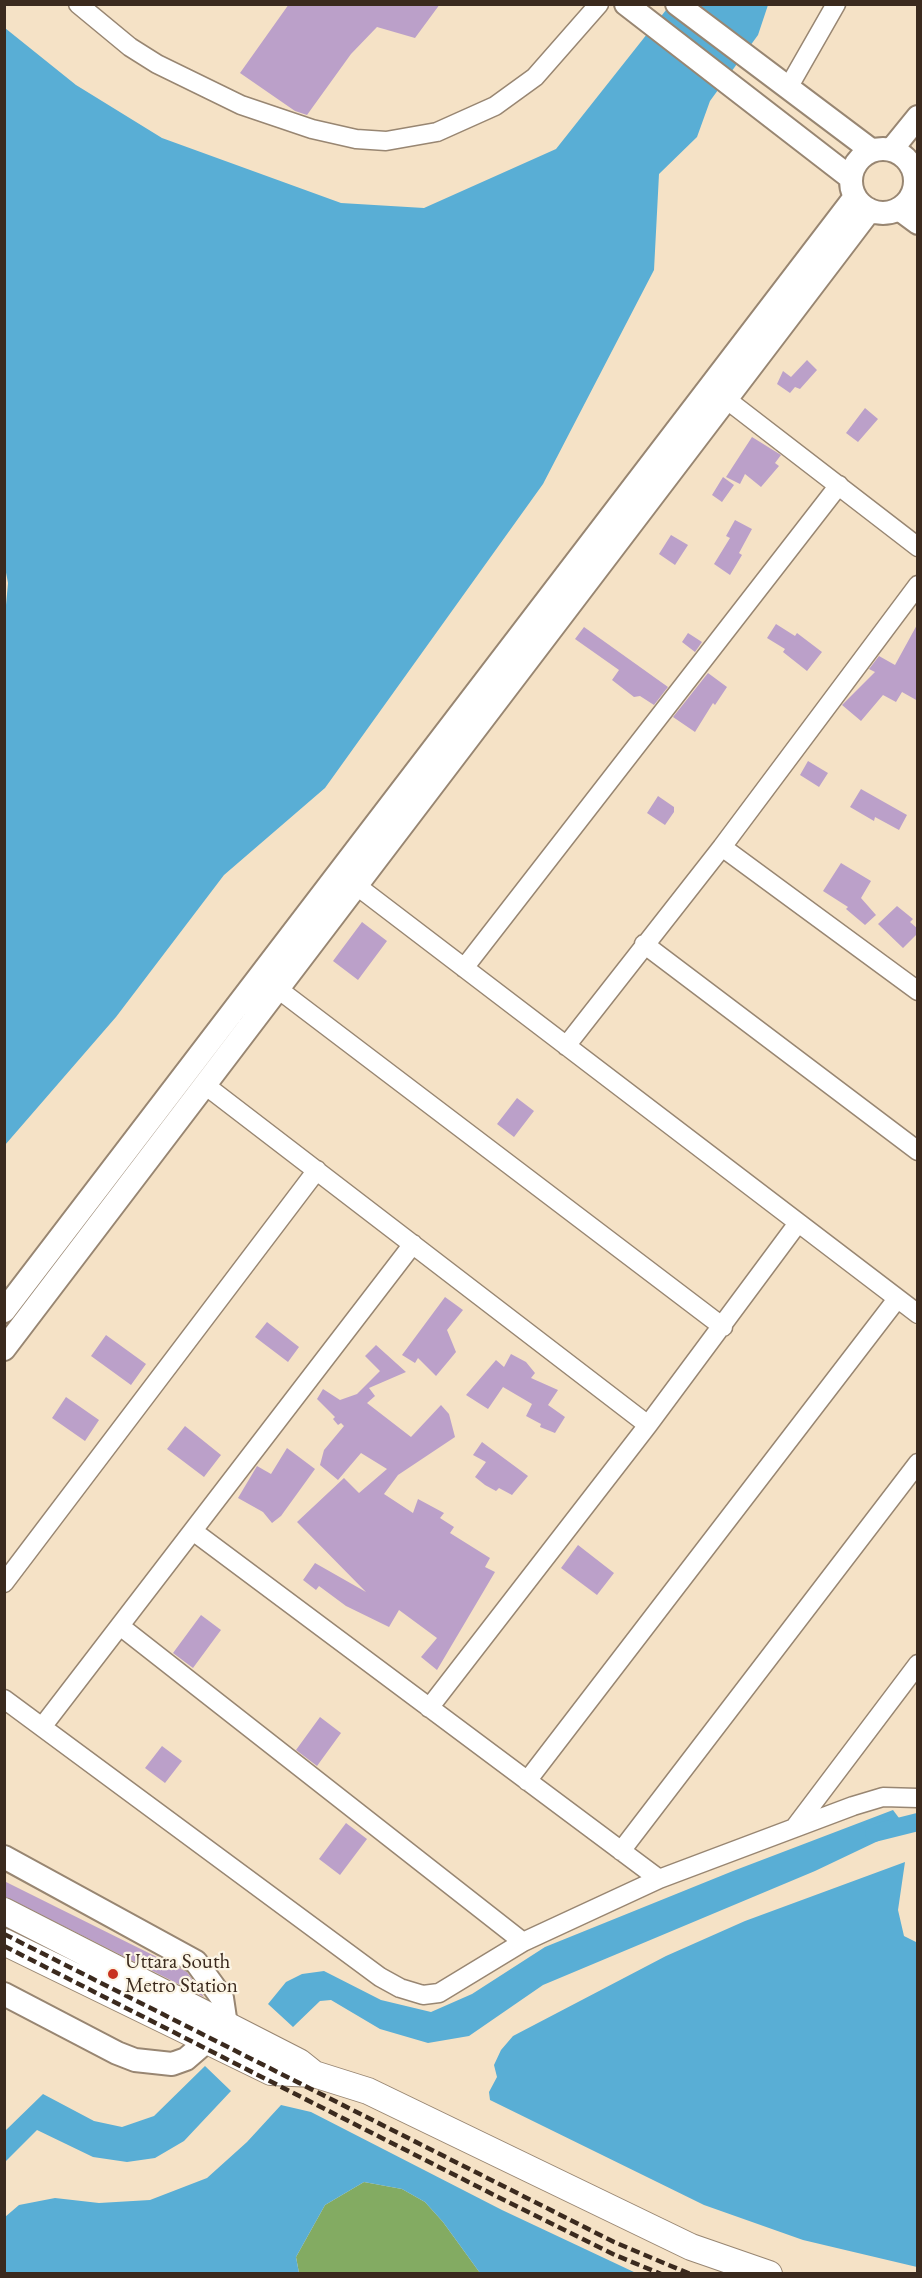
<!DOCTYPE html>
<style>
body{margin:0}
#map{position:relative;width:922px;height:2278px;overflow:hidden;background:#f5e2c6;font-family:"EB Garamond",serif}
canvas{display:block}
.frame{position:absolute;inset:0;border:6px solid #3b2a1e;pointer-events:none}
</style>
<div id="map">
<canvas width="922" height="2278"></canvas>
<div class="frame"></div>
</div>
<script>
const c = document.querySelector('canvas').getContext('2d');
c.lineJoin = 'round';
function paint(path, color) {
  c.fillStyle = color;
  c.fill(path, 'evenodd');
}
function shape(rows) {
  const path = new Path2D();
  for (const r of rows) {
    if (r.length === 3) {
      path.moveTo(r[0] + r[2], r[1]);
      path.arc(r[0], r[1], r[2], 0, 2 * Math.PI);
      continue;
    }
    path.moveTo(r[0], r[1]);
    for (let i = 2; i < r.length; i += 2) path.lineTo(r[i], r[i + 1]);
  }
  return path;
}
function trace(path, color, width, dash) {
  c.strokeStyle = color;
  c.lineWidth = width;
  c.lineCap = dash ? 'butt' : 'round';
  c.setLineDash(dash || []);
  c.stroke(path);
}
function drawText(font, color, halo, rows, align = 'center') {
  c.font = font + ' "EB Garamond",serif';
  c.lineWidth = 4.5;
  c.setLineDash([]);
  c.textBaseline = 'middle';
  c.strokeStyle = halo;
  c.fillStyle = color;
  for (const [text, x, y, turn = 0] of rows) {
    c.save();
    c.translate(x, y);
    c.rotate((+turn || 0) * Math.PI / 180);
    c.textAlign = isNaN(turn) ? turn : align;
    if (halo) c.strokeText(text, 0, 0);
    c.fillText(text, 0, 0);
    c.restore();
  }
}
const forest = shape([
 [364,2182,402,2189,425,2202,443,2222,480,2273,299,2273,296,2257,325,2205]
]);
const water = shape([
 [670,5,768,5,758,35,710,101,697,137,659,174,654,270,543,484,325,788,224,875,116,1017,5,1145,4,627,8,583,4,562,5,28,76,85,162,138,341,203,424,208,556,149],
 [893,1810,899,1818,897,1832,815,1871,543,1985,469,2036,428,2043,380,2029,331,2000,320,2001,293,2027,268,2004,286,1982,302,1974,324,1971,381,2000,431,2012,472,1994,545,1947,733,1871],
 [905,1862,898,1910,904,1936,918,1943,917,2267,803,2240,704,2205,490,2100,489,2092,497,2077,494,2065,501,2050,513,2036,666,1956,745,1921],
 [205,2066,231,2091,184,2141,155,2158,127,2162,93,2157,37,2130,5,2162,5,2131,43,2094,94,2121,122,2127,154,2116],
 [281,2105,311,2112,502,2210,636,2273,480,2273,443,2222,425,2202,402,2189,364,2182,325,2205,296,2257,299,2273,5,2273,5,2217,19,2205,55,2198,99,2203,150,2200,207,2178,247,2142]
]);
const canal = shape([
 [874,1833,918,1822]
]);
const building = shape([
 [289,4,440,4,415,38,377,27,351,54,307,115,295,111,240,73],
 [807,360,817,370,800,389,795,387,790,393,777,384,783,371,791,377],
 [865,408,878,419,858,442,846,433],
 [752,437,781,455,775,463,779,466,761,487,745,474,740,484,726,477],
 [723,477,734,485,722,502,712,495],
 [735,520,752,529,739,553,742,555,730,575,714,564,730,538,726,536],
 [671,535,688,545,675,565,659,554],
 [918,623,918,701,902,692,896,702,883,695,861,721,842,705,875,672,869,669,879,656,895,665],
 [776,624,795,636,797,633,822,652,807,671,783,652,785,649,767,638],
 [584,627,668,687,654,705,640,696,634,697,612,680,619,670,575,639],
 [688,633,702,642,695,652,682,642],
 [708,673,727,687,715,705,713,703,695,732,673,717],
 [808,761,828,773,819,787,800,775],
 [861,789,907,815,899,830,875,817,874,821,850,807],
 [658,796,674,807,674,812,665,825,647,813],
 [841,863,871,881,861,898,876,915,865,925,846,909,848,907,823,891],
 [897,906,913,919,910,922,918,929,918,933,903,948,878,924],
 [362,922,387,941,358,980,333,961],
 [517,1098,534,1111,514,1137,497,1124],
 [445,1297,463,1310,447,1330,456,1352,436,1376,418,1358,415,1363,402,1355],
 [267,1322,299,1347,288,1362,255,1337],
 [106,1335,146,1364,131,1385,91,1356],
 [376,1345,406,1372,369,1388,375,1396,367,1403,411,1437,441,1405,449,1414,455,1437,398,1475,384,1494,413,1513,418,1499,444,1513,440,1518,454,1527,450,1533,490,1558,485,1567,495,1572,437,1670,421,1657,437,1638,399,1610,389,1627,346,1606,319,1586,316,1590,303,1580,315,1563,366,1592,297,1522,344,1478,359,1493,387,1469,361,1453,338,1480,320,1465,324,1450,344,1426,341,1423,338,1425,333,1419,335,1417,317,1399,323,1389,340,1400,357,1394,380,1371,365,1356],
 [511,1354,526,1362,535,1373,531,1378,558,1390,548,1405,565,1417,555,1433,540,1427,541,1424,526,1416,532,1404,503,1387,488,1409,466,1395,496,1360,504,1367],
 [66,1397,99,1420,85,1441,52,1418],
 [185,1426,221,1455,204,1477,167,1449],
 [482,1442,528,1476,512,1495,499,1488,496,1491,485,1485,475,1477,486,1462,473,1455],
 [287,1448,315,1469,281,1516,272,1523,263,1512,238,1498,257,1466,271,1474],
 [578,1545,614,1573,597,1595,561,1568],
 [201,1615,221,1630,193,1668,173,1653],
 [320,1717,341,1733,317,1766,296,1750],
 [162,1746,182,1761,165,1783,145,1768],
 [346,1823,367,1839,340,1875,319,1859],
 [4,1881,187,1972,204,1997,4,1896]
]);
const minor = shape([
 [78,4,130,47,157,64,241,105,312,129,356,139,386,141,437,132,495,106,535,77,599,4],
 [788,88,836,4],
 [726,399,918,547],
 [722,847,918,991],
 [357,886,918,1314],
 [644,944,918,1151],
 [464,968,839,485],
 [278,989,723,1327],
 [566,1046,722,847,918,585],
 [205,1085,648,1425],
 [193,1531,659,1879],
 [4,1583,317,1170],
 [120,1626,523,1942],
 [4,1699,380,1977,400,1988,423,1995,439,1993,523,1942,659,1879,853,1806,883,1797,918,1798],
 [429,1708,648,1425,798,1223],
 [42,1727,413,1244],
 [527,1781,897,1299],
 [795,1827,918,1664],
 [621,1851,918,1463]
]);
const tertiary = shape([
 [626,4,851,178],
 [677,4,871,150],
 [883,181,32],
 [892,149,918,117],
 [899,209,918,223],
 [4,1311,855,197],
 [4,1349,870,210],
 [4,1857,196,1962,222,1998,226,2025],
 [4,1994,117,2053,135,2060,172,2064,186,2059,208,2040]
]);
const secondary = shape([
 [4,1911,299,2062,314,2074],
 [4,1942,271,2072,314,2074,368,2091,691,2247,769,2274]
]);
const rail = shape([
 [4,1934,614,2242,690,2274],
 [4,1946,500,2198,615,2255,661,2274]
]);
const markers = [
 [113,1974,6,"#c8321e"]
];
const poiNames = [
 ["Uttara South",125,1962],
 ["Metro Station",125,1986]
];
paint(forest, '#83ab62');
paint(water, '#59aed5');
trace(canal, '#59aed5', 18);
paint(building, '#bba0c9');
trace(minor, '#988672', 21);
trace(tertiary, '#988672', 26);
trace(secondary, '#988672', 28);
trace(minor, '#fff', 18);
trace(tertiary, '#fff', 22);
trace(secondary, '#fff', 26);
trace(rail, '#3b2a1e', 4.5, [9, 4.5]);
for (const [x, y, r, color] of markers) {
  const dot = new Path2D();
  dot.arc(x, y, r, 0, 2 * Math.PI);
  c.fillStyle = color;
  c.fill(dot);
  trace(dot, '#fcf5e5', 2);
}
drawText('21px', '#3b2a1e', '#fcf5e5', poiNames, 'left');
</script>
